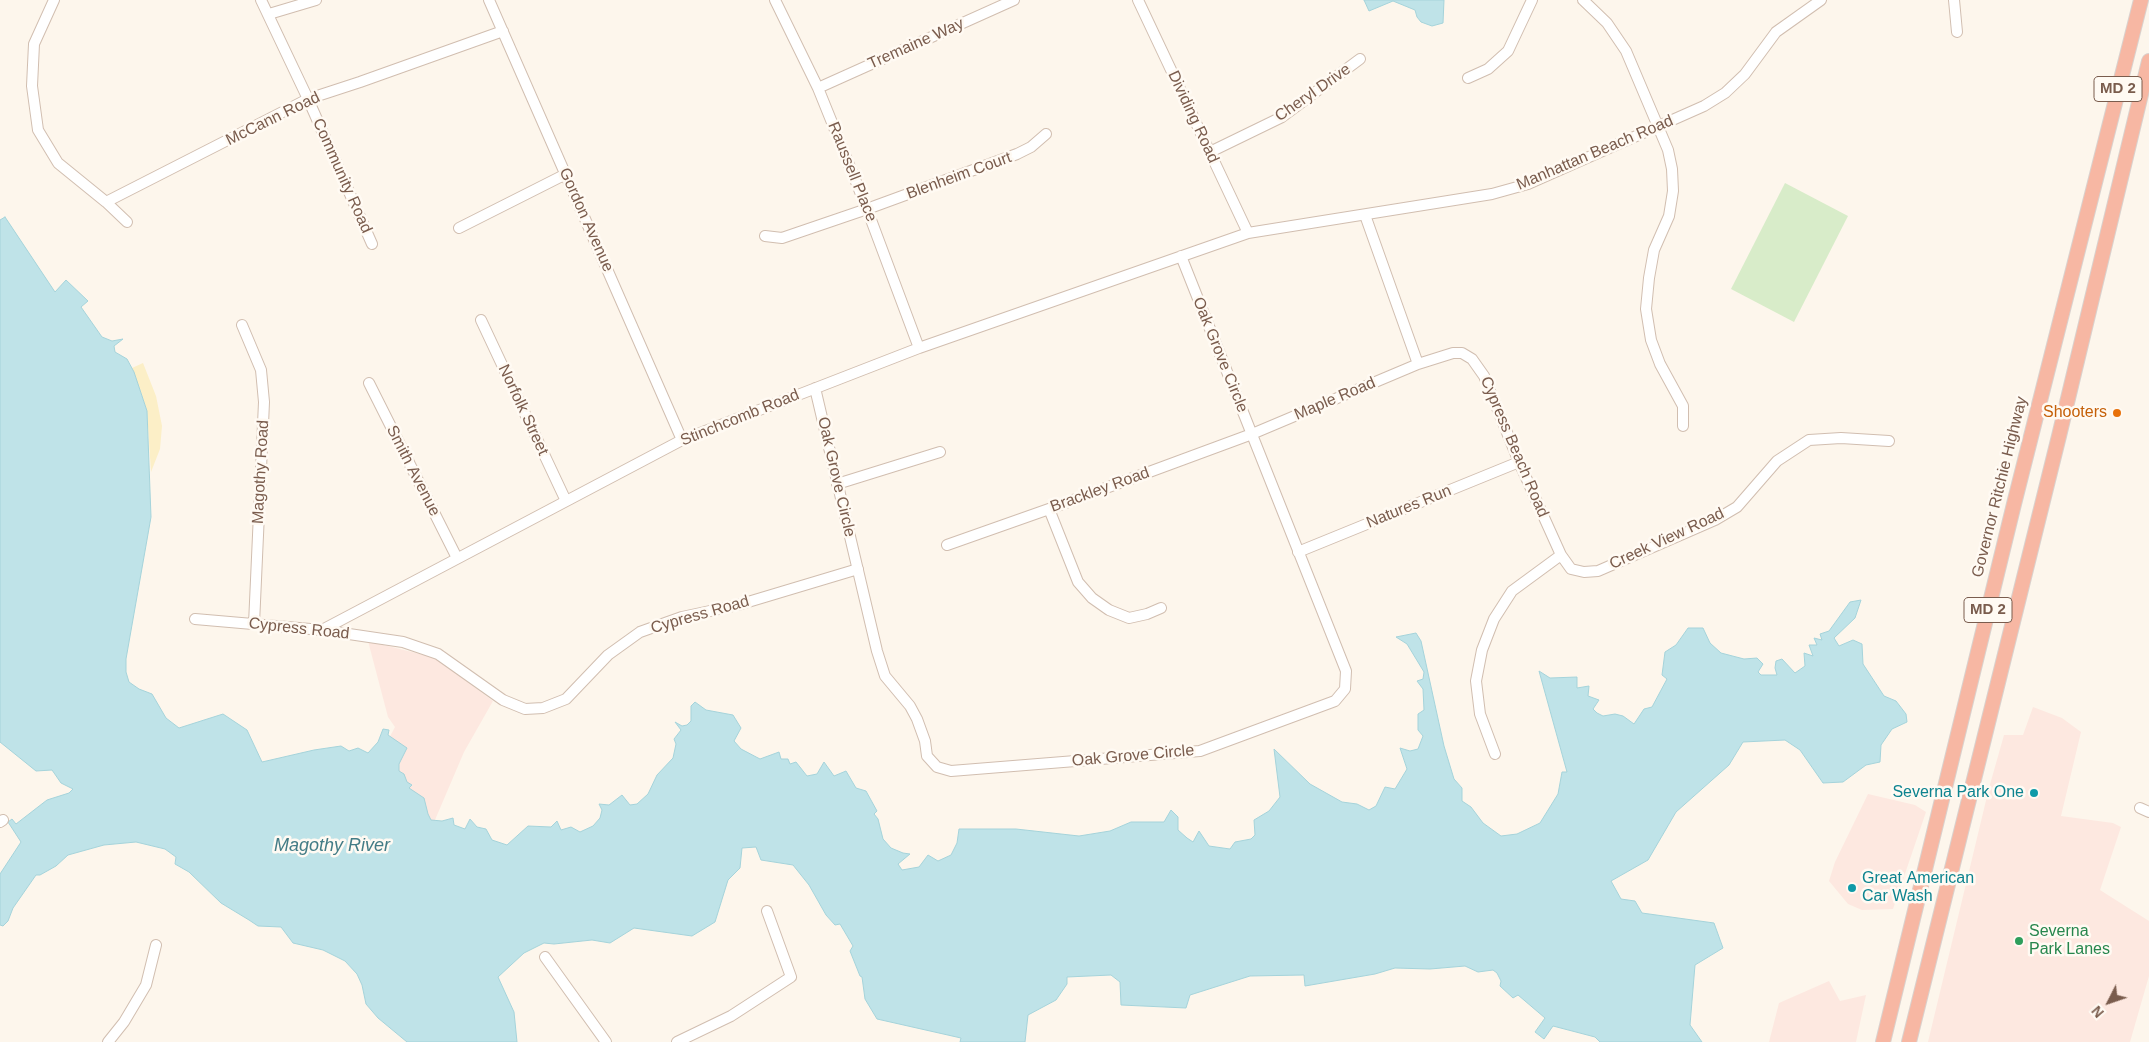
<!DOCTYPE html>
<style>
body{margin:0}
#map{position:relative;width:2149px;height:1042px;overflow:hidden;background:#fdf6ec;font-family:Helvetica,sans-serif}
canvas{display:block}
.north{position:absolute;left:2084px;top:977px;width:50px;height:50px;-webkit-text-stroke:4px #fffaf3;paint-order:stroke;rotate:229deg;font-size:14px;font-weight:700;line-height:20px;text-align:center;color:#7a5c4d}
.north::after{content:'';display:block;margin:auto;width:18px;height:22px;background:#7a5c4d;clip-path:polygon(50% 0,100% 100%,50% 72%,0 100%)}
</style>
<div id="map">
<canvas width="2149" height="1042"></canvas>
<div class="north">N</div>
</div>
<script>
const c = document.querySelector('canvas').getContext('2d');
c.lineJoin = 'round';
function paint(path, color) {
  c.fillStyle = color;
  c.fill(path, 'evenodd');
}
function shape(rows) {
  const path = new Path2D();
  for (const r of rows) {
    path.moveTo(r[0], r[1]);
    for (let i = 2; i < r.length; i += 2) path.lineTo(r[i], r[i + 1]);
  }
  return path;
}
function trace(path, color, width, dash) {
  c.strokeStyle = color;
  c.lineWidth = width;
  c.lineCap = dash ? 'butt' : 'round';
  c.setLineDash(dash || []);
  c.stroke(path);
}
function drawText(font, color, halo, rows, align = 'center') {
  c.font = font + ' Helvetica,sans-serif';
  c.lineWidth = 5;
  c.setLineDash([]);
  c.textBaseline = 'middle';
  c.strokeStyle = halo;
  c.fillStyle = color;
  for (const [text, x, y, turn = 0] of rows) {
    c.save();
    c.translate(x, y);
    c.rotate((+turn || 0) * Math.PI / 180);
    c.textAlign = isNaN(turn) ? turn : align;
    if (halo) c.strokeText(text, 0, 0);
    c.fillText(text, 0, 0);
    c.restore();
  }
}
const commercial = shape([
 [368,641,436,658,493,701,464,752,423,848,333,843,395,727,388,717],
 [2033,707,2062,718,2081,732,2061,816,2113,823,2121,827,2100,890,2149,921,2149,976,2130,1042,1928,1042,1989,788,2004,735,2023,735],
 [1868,794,1915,805,1926,812,1893,909,1862,910,1848,904,1829,881,1835,862],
 [1829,981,1840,1001,1866,995,1856,1042,1769,1042,1779,1003]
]);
const green = shape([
 [1785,183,1848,216,1794,322,1731,289]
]);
const sand = shape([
 [143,363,156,396,162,426,160,449,151,472,147,411,132,368]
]);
const water = shape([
 [1364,0,1444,0,1443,23,1432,26,1421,22,1417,17,1415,10,1393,1,1369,11,1364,0],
 [5,217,55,292,66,280,88,301,81,307,102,337,112,341,123,339,114,346,115,352,127,359,134,372,147,411,151,517,126,659,126,672,129,682,139,689,152,694,166,718,179,728,223,714,247,730,262,762,314,750,341,746,349,751,358,748,368,753,378,742,383,729,389,730,388,735,407,748,399,764,399,771,404,774,407,782,412,785,409,788,424,798,428,814,431,820,442,821,453,818,454,825,465,829,470,819,477,827,486,829,492,840,507,845,528,826,551,827,557,821,561,830,571,827,580,832,593,826,600,818,602,810,599,804,609,805,622,795,630,805,637,804,648,794,657,775,673,758,676,744,674,739,681,730,675,722,682,726,687,725,691,721,691,706,695,702,706,710,733,715,741,728,734,741,741,749,760,759,779,752,781,759,788,759,790,764,796,762,807,776,817,774,824,762,834,776,846,771,856,788,866,791,877,811,874,814,878,819,883,839,891,848,903,853,910,854,898,864,902,870,919,867,928,855,938,861,951,855,957,843,959,829,1016,829,1079,836,1110,831,1131,822,1164,822,1171,810,1178,817,1178,830,1187,838,1193,842,1199,831,1209,846,1230,849,1235,842,1251,839,1255,835,1254,820,1269,811,1280,797,1274,749,1310,784,1342,802,1357,804,1369,810,1376,806,1385,787,1395,789,1407,769,1400,748,1410,751,1418,749,1423,736,1418,730,1418,714,1424,710,1423,689,1417,681,1423,679,1424,672,1407,644,1396,637,1416,633,1421,641,1444,746,1454,779,1462,788,1462,801,1471,807,1483,823,1501,836,1517,834,1540,823,1558,794,1562,772,1567,772,1539,671,1550,678,1577,677,1577,688,1589,686,1588,696,1599,700,1593,709,1597,713,1603,716,1615,714,1623,716,1634,724,1644,709,1652,707,1667,679,1662,675,1665,652,1676,645,1688,628,1703,628,1710,643,1721,653,1744,659,1757,658,1763,664,1758,672,1761,675,1777,675,1775,668,1776,661,1782,659,1795,673,1805,666,1804,653,1813,656,1809,645,1817,645,1814,638,1822,640,1820,634,1829,631,1850,602,1861,600,1855,618,1834,638,1839,646,1853,640,1862,644,1863,664,1884,696,1896,701,1906,714,1907,722,1892,729,1881,745,1880,762,1866,765,1843,782,1823,783,1800,750,1785,740,1743,742,1729,765,1676,812,1648,860,1611,881,1621,899,1635,901,1642,913,1714,923,1723,948,1695,965,1690,1025,1702,1042,1600,1042,1595,1037,1553,1026,1544,1039,1535,1032,1545,1018,1518,995,1513,998,1500,986,1501,981,1497,973,1493,970,1478,972,1465,966,1430,969,1395,968,1375,974,1305,986,1304,975,1250,976,1190,995,1186,1008,1121,1005,1120,982,1111,975,1067,977,1067,984,1056,1000,1028,1015,1025,1042,960,1042,961,1038,877,1019,865,999,862,977,860,976,850,951,853,946,840,924,835,925,826,915,809,885,793,865,761,860,756,847,742,848,740,868,728,880,715,922,692,936,634,928,610,943,592,940,554,944,544,943,524,953,498,977,514,1012,517,1042,407,1042,378,1018,366,1004,362,985,357,974,345,961,323,950,293,943,281,927,258,926,249,920,221,903,189,872,175,864,176,857,165,849,136,842,104,845,68,855,56,866,40,875,36,875,13,908,8,921,3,926,0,925,0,874,21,842,8,822,12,819,16,824,47,800,69,793,73,789,61,783,52,770,36,771,0,742,0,220,5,217]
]);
const minor = shape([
 [54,0,34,44,32,86,38,130,58,163,106,202,127,222],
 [261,0,308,99,372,244],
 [489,0,682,440],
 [775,0,818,88,867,209,919,348],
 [1138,0,1248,233],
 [1583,0,1607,23,1626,51,1668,150,1672,169,1673,191,1669,216,1654,250,1649,278,1646,309,1651,340,1660,364,1683,406,1683,426],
 [1954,0,1957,32],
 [269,14,316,0],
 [1468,78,1488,69,1508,51,1532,0],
 [818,88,1014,0],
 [1210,152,1282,117,1360,59],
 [106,202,308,99,360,82,503,31],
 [1365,215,1418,364,1453,353,1462,353,1472,359,1484,376,1519,462,1561,555,1571,569,1584,572,1598,571,1715,520,1737,507,1777,461,1809,440,1841,438,1889,441],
 [459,228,566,174],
 [765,236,782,238,867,209,1017,154,1031,147,1046,134],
 [481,320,566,501],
 [242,325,261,370,264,402,254,624],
 [369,383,457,558],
 [815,388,877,651,885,676,910,706,917,719,925,741,927,756,937,767,951,771,1200,751,1335,701,1345,689,1346,671,1181,256],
 [837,484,940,452],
 [1049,509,1078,582,1092,598,1109,610,1129,618,1147,614,1161,608],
 [947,545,1049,509,1252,434,1418,364],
 [1298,552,1519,462],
 [195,619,322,630,403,642,438,654,503,700,525,709,543,708,566,699,608,655,640,632,682,617,738,605,858,569],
 [322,630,682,440,919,348,1248,233,1492,194,1528,184,1704,106,1725,93,1745,74,1776,32,1821,0],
 [1495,754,1480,714,1476,681,1482,650,1494,619,1512,591,1561,555],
 [2140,808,2149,812],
 [0,822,3,820],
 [545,957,606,1042],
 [108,1042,124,1022,146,985,156,945],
 [677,1042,731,1016,791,977,767,911]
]);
const highway = shape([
 [1883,1042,2014,504,2141,0],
 [1909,1042,2059,436,2149,61]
]);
const markers = [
 [2117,413,5,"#e8710a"],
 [2034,793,5,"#0f9aa8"],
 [1852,888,5,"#0f9aa8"],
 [2019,941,5,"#2e9e5b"]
];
const shields = [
 [2118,89,48],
 [1988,610,48]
];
const shieldNames = [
 ["MD 2",2118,89],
 ["MD 2",1988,610]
];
const streetNames = [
 ["Tremaine Way",916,44,-24],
 ["Cheryl Drive",1313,93,-35],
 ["Dividing Road",1193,117,65],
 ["McCann Road",273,119,-26],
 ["Manhattan Beach Road",1595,153,-23],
 ["Raussell Place",852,172,68],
 ["Community Road",342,176,66],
 ["Blenheim Court",959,176,-20],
 ["Gordon Avenue",586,220,66],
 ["Oak Grove Circle",1220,355,68],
 ["Maple Road",1335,399,-23],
 ["Norfolk Street",523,410,65],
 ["Stinchcomb Road",740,418,-22],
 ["Cypress Beach Road",1514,447,67],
 ["Smith Avenue",413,471,63],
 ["Magothy Road",261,472,-87],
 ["Oak Grove Circle",836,477,77],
 ["Governor Ritchie Highway",2000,487,-76],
 ["Brackley Road",1100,490,-20],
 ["Natures Run",1409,507,-22],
 ["Creek View Road",1667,539,-25],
 ["Cypress Road",700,615,-16],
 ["Cypress Road",299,629,6],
 ["Oak Grove Circle",1133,756,-5]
];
const foodNames = [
 ["Shooters",2107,413]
];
const cultureNames = [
 ["Severna Park One",2024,793],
 ["Great American",1862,879,"left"],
 ["Car Wash",1862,897,"left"]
];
const leisureNames = [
 ["Severna",2029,932],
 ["Park Lanes",2029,950]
];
const waterNames = [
 ["Magothy River",332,846]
];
paint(commercial, '#fde8e0');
paint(green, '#d8ecc9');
paint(sand, '#fcefc7');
paint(water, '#bfe3e8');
trace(water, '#a5d3da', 1);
trace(minor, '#d1beb0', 12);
trace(highway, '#dad1cd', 16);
trace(minor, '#fff', 10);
trace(highway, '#f7b7a3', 14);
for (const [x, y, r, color] of markers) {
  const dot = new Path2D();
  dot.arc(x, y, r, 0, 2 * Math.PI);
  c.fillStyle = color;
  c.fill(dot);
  trace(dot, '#fffaf3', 2);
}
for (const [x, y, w] of shields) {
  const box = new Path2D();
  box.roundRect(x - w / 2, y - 12.5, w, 25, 4);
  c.fillStyle = '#fffaf3';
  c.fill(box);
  trace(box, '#7a5c4d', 1);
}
drawText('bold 15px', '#7a5c4d', null, shieldNames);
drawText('16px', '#7a5c4d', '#fffaf3', streetNames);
drawText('16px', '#c56008', '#fffaf3', foodNames, 'right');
drawText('16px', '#0d838f', '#fffaf3', cultureNames, 'right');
drawText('16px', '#27864d', '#fffaf3', leisureNames, 'left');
drawText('italic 18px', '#437c86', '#fffaf3', waterNames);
</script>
